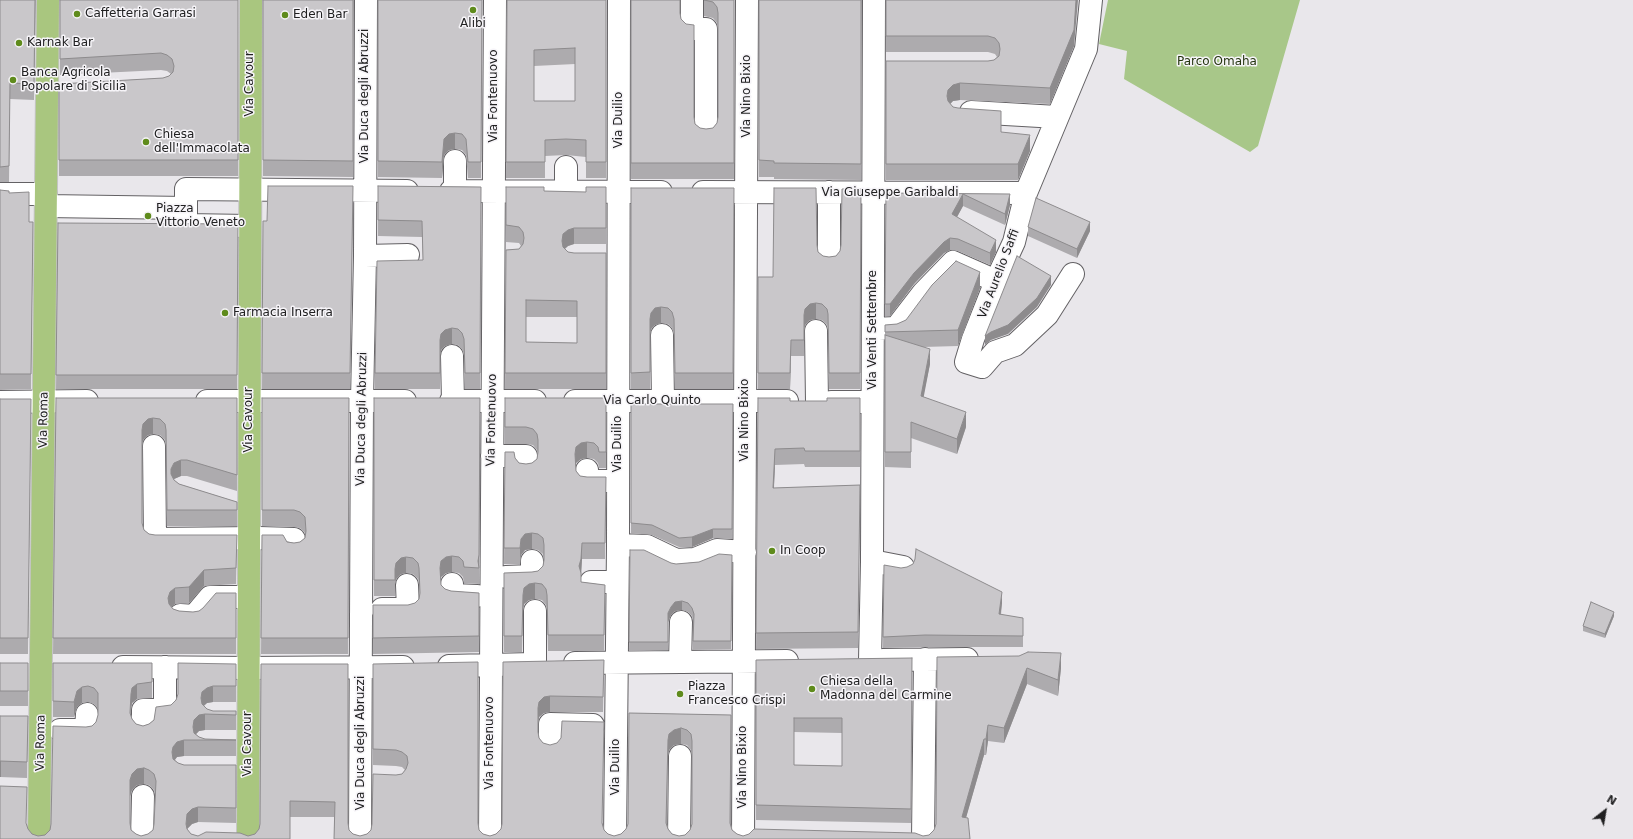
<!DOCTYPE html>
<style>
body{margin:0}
#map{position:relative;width:1633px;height:839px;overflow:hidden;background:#e9e7eb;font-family:"DejaVu Sans",sans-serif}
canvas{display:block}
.north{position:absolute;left:1585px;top:791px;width:40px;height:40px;-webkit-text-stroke:3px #f6f4f8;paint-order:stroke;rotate:31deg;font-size:11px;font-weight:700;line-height:16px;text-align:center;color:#202021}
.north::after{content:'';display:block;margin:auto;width:14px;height:18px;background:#202021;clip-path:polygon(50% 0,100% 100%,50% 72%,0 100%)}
</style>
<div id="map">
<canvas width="1633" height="839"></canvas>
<div class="north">N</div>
</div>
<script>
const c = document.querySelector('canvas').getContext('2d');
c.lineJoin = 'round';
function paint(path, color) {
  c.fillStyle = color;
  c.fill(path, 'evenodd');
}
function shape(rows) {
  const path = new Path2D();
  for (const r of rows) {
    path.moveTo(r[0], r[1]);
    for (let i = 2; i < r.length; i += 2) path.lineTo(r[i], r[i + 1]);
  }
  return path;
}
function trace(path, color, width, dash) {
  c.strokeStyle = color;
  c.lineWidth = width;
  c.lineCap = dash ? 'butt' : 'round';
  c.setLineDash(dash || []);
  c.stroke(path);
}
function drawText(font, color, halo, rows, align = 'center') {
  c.font = font + ' "DejaVu Sans",sans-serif';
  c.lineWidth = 3;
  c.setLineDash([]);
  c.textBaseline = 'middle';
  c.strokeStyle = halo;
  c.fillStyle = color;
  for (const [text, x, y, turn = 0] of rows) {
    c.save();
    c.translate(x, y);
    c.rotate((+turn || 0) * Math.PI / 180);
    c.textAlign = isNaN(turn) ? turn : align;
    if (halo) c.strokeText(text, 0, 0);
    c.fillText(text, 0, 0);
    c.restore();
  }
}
const green = shape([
 [1108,0,1300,0,1258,146,1250,152,1124,79,1127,51,1099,44]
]);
const minor = shape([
 [692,0,692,29,706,29,706,133],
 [971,112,1057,117],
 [566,167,566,191],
 [451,191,661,192],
 [455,191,455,161],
 [703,192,1026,193],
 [0,194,46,194],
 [46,206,186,208],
 [249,226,186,225,186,189,407,191],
 [365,256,408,255],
 [829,261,829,192],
 [1073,274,1047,315,1015,345,995,352,982,367,966,362,973,339,996,281,1014,242,1026,193,1086,49,1091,0],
 [873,329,896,328,923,293,953,262,996,281],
 [816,331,817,402],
 [662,335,663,401],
 [452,356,453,401],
 [207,401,405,401],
 [451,401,535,401],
 [575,401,787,401],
 [0,402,87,401],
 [831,402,872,402],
 [154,446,155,539,259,538,294,539,294,547],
 [492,456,526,456,526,468],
 [587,470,587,481,615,481],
 [618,545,647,546,676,560,695,559,717,550,745,552],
 [872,561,903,567],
 [506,577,532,576,532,561],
 [591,582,617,582],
 [452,584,452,595,477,596],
 [382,609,408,609,407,585],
 [180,615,194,616,210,597,243,597],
 [870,660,872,561,874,0],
 [883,660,967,659],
 [680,662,681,622],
 [575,663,787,661],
 [535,664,535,611],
 [449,666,533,664],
 [123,667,248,668,403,667],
 [143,729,143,710,165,710,165,667],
 [60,730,86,730,87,714],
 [550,748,550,724,593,725],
 [142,839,143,796],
 [360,839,362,401,365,256,366,0],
 [490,839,495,0],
 [615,839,618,545,619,0],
 [679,839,680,756],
 [743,839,747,0],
 [923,839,925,659]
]);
const major = shape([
 [39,839,48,0],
 [248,839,251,0]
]);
const wall = shape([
 [0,0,36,0,34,100,10,99,9,182,0,182],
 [60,0,238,0,238,176,59,176,59,84,163,78,169,76,171,74,167,71,161,70,60,75],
 [263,0,354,0,353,177,263,176],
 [378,0,482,0,481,178,468,178,466,155,462,150,455,149,449,150,444,155,442,178,378,177],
 [507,0,606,0,606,178,586,178,586,157,566,155,545,156,545,178,506,178],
 [575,64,575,101,534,101,534,66],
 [631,0,680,14,694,117,695,124,700,128,706,129,713,128,717,123,718,117,718,29,717,23,713,18,704,16,704,0,734,0,734,179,631,179],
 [759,0,862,0,861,180,774,179,774,177,759,177],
 [886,0,1074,46,1050,104,960,100,953,101,950,104,953,107,1001,132,1030,151,1018,180,886,180,886,61,988,61,994,60,997,57,995,54,988,52,886,52],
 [378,186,481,187,480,389,465,389,464,355,462,349,458,345,452,344,445,346,441,350,440,355,440,389,375,389,375,373,423,260,422,237,378,236],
 [506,187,544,191,586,192,606,187,606,244,574,244,568,246,565,249,568,252,574,253,606,253,606,389,505,389,506,250,519,249,521,246,519,243,506,242],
 [526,317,577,317,577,343,526,342],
 [631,188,734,188,733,389,675,389,674,335,672,328,668,324,661,323,655,325,651,329,650,334,650,389,631,389],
 [861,189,860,389,829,389,828,330,827,325,822,320,816,319,810,320,805,325,804,330,804,356,791,356,790,389,758,389,758,277,773,277,817,245,818,252,823,256,829,257,836,256,840,251],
 [0,190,9,193,29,222,33,222,31,389,0,390],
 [886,193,1010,194,1010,205,1005,225,963,206,957,217,996,252,990,265,958,251,950,250,944,253,914,284,890,316,885,316],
 [353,202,350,389,262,389,263,221,267,221],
 [58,223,238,224,237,389,56,389],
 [1028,227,1090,231,1077,258,1028,236],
 [980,288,958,346,923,347,930,364,923,397,966,427,957,454,911,438,911,468,885,467,885,325,897,324],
 [56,398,237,398,237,491,187,476,181,476,174,479,174,480,179,484,237,502,237,526,167,526,166,446,165,440,160,435,153,434,148,435,143,440,142,446,142,523,144,530,149,534,155,535,237,535,236,584,204,586,189,603,175,604,171,607,173,609,179,611,193,612,199,611,236,593,236,654,53,654],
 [262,398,349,398,348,654,261,654,262,535,294,543,300,542,305,538,305,533,300,528,294,527,262,526],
 [374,398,480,398,479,584,464,583,463,577,459,573,452,572,446,573,441,577,441,585,445,589,451,591,479,593,479,652,373,654,373,605,408,605,415,603,419,599,420,595,419,584,418,579,413,574,406,573,401,574,396,579,395,584,395,596,374,596],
 [505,398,606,398,606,468,599,468,598,463,594,459,587,458,581,459,576,463,576,471,580,476,587,477,606,477,605,559,582,559,581,575,581,582,605,585,604,651,548,651,547,611,546,605,542,600,535,599,529,600,524,604,523,611,522,652,504,652,504,573,532,572,538,571,543,566,544,560,543,554,538,550,532,549,525,550,521,555,520,564,504,564,505,452,515,458,519,463,526,464,532,463,537,459,538,454,537,450,533,445,526,444,505,444],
 [758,398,790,401,827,401,860,398,860,467,805,467,804,464,775,465,774,488,860,485,858,648,756,649],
 [0,399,31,399,28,654,0,654],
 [733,404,732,539,713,538,692,547,679,547,652,535,631,533,631,523],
 [630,550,671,563,676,564,699,562,732,555,731,649,693,650,693,621,692,616,688,612,682,610,675,611,671,615,668,622,668,650,629,651],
 [884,565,1002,603,1001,615,1023,618,1023,647,925,647,883,648],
 [1614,616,1605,638,1583,631,1583,626],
 [937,657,1061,668,1058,696,1027,684,1004,743,988,741,986,755,984,755,966,817,970,839,334,839,334,817,290,817,290,839,0,839,27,824,28,829,32,834,38,836,45,835,50,830,86,727,92,726,96,722,98,716,98,709,94,704,88,702,82,703,77,707,74,717,53,717,53,663,152,663,152,698,137,699,132,703,131,710,131,714,132,719,136,724,143,726,149,724,171,705,236,664,236,702,213,702,207,703,204,706,207,709,213,711,236,711,236,730,205,730,199,731,196,734,199,737,205,739,236,740,236,756,184,756,177,757,175,760,178,763,184,765,236,765,236,823,198,822,192,824,187,829,191,834,198,836,248,836,255,834,259,829,260,824,261,664,348,824,349,830,353,834,360,836,367,834,371,830,396,775,402,774,405,770,402,767,396,766,373,765,373,664,478,824,479,830,483,834,490,836,496,834,501,829,502,824,503,662,604,660,603,712,550,712,544,713,539,717,538,724,538,733,539,738,603,824,604,830,608,834,614,836,621,834,626,829,628,824,629,713,731,715,731,824,732,830,737,834,743,836,923,836,929,835,934,830,936,824],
 [681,744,687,745,691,750,692,756,692,824,690,830,685,835,679,836,672,834,668,829,667,824,668,756,669,750,674,745],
 [144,784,149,785,154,790,155,795,154,824,153,830,148,834,141,836,136,834,131,830,130,824,130,796,132,790,137,785],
 [912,658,911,823,756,820,756,660],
 [794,732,842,733,842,766,794,765],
 [0,663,28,663,28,706,0,706],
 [0,716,28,716,27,778,0,777]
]);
const shadedWall = shape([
 [1076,0,1078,0,1074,46,1050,104,1050,88],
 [960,83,960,100,953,101,948,106,947,96,948,90,953,85],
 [455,133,455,149,449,150,444,155,442,178,442,162,444,139,449,134],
 [1030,135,1030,151,1018,180,1018,164],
 [963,194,963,206,952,226,952,214],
 [1010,194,1010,205,1005,225,1005,214],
 [1090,222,1090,231,1077,258,1077,249],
 [574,228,574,244,568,246,563,250,562,241,563,234,568,230],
 [950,238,950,250,944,253,914,284,890,316,890,304,914,273,944,242],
 [996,240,996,252,990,265,990,253],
 [980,272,980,288,958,346,958,330],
 [1051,276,1051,285,1037,307,1008,334,991,340,985,345,985,336],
 [816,303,816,319,810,320,805,325,804,331,804,315,805,309,810,304],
 [661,307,661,323,655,325,651,329,650,335,650,319,651,313,655,308],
 [452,328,452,344,445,346,441,350,440,356,440,340,441,334,445,330],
 [791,340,791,356,790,389,790,373],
 [930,349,930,364,921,411,921,396],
 [480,398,479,571,479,568,478,568],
 [966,412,966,427,957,454,957,439],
 [153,418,153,434,148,435,143,440,142,446,142,430,143,424,148,419],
 [587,442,587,458,581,459,576,463,575,470,575,454,576,447,581,443],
 [775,449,775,465,773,504,773,488],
 [181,460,181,476,174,479,171,485,171,469,174,463],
 [713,529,713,538,692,547,692,537],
 [532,533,532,549,525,550,521,555,520,564,520,548,521,539,525,534],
 [582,543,582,559,581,575,579,566],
 [452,556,452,572,446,573,441,577,440,584,440,568,441,561,446,557],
 [406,557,406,573,401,574,396,579,395,584,395,569,396,563,401,558],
 [204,570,204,586,189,603,189,587],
 [535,583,535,599,529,600,524,604,523,611,523,595,524,588,529,584],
 [175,588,175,604,170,608,168,614,168,598,170,592],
 [1002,592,1002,603,999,626,999,614],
 [682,601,682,610,675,611,671,615,668,622,668,650,668,613,671,607,675,602],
 [1614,612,1614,616,1605,638,1605,634],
 [1061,653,1061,668,1058,696,1058,680],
 [1027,668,1027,684,1004,743,1004,728],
 [137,684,137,699,132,703,131,710,131,694,132,688],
 [213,686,213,702,207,703,202,707,201,698,202,692,207,688],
 [82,687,82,703,77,707,74,717,74,702,77,691],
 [550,696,550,712,544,713,539,717,538,724,538,708,539,702,544,697],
 [205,714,205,730,199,731,194,736,193,727,194,720,199,715],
 [988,725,988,741,986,755,986,739],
 [681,728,681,744,674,745,669,750,668,756,668,740,669,734,674,730],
 [984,739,984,755,962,832,962,817],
 [184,740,184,756,177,757,173,762,172,752,173,747,177,742],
 [0,761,1,761,1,777,0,777],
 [144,768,144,784,137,785,132,790,130,796,130,839,130,780,132,774,137,769],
 [198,807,198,822,192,824,187,829,186,824,187,814,192,809]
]);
const building = shape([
 [0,0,35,0,34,84,10,83,9,166,0,167,0,0],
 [60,0,238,0,238,160,59,160,59,84,163,78,169,76,173,72,174,66,172,59,167,55,161,53,60,59,60,0],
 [263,0,353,0,353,161,263,160,263,0],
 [378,0,482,0,481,162,468,162,466,139,462,134,455,133,449,134,444,139,442,162,378,161,378,0],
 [507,0,606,0,606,162,586,162,586,140,566,139,545,140,545,162,506,162,507,0],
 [575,48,575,101,534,101,534,50,575,48],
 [631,0,680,0,680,13,681,19,686,24,694,25,694,117,695,124,700,128,706,129,713,128,717,123,718,117,718,13,717,7,713,2,704,0,734,0,734,163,631,163,631,0],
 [759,0,861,0,861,164,774,163,774,161,759,160,759,0],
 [886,0,1076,0,1074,30,1050,88,960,83,953,85,948,90,947,96,948,101,953,107,958,108,1001,111,1001,132,1030,135,1018,164,886,164,886,61,988,61,994,60,999,56,1000,49,999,43,995,38,988,36,886,36,886,0],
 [268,186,353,186,350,373,262,373,263,221,267,221,268,186],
 [378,186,481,187,480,373,465,373,464,339,462,333,458,329,452,328,445,330,441,334,440,340,440,373,375,373,377,261,423,260,422,221,378,220,378,186],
 [506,187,544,187,544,191,586,192,586,187,606,187,606,228,574,228,568,230,563,234,562,241,563,247,568,252,574,253,606,253,606,373,505,373,506,250,519,249,523,244,524,238,523,232,519,227,506,225,506,187],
 [526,300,577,301,577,343,526,342,526,300],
 [631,188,734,188,733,373,675,373,674,319,672,312,668,308,661,307,655,308,651,313,650,319,650,372,631,373,631,188],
 [774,188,816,188,817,245,818,252,823,256,829,257,836,256,840,251,841,245,842,189,861,189,860,373,829,373,828,314,827,309,822,304,816,303,810,304,805,309,804,315,804,340,791,340,790,373,758,373,758,277,773,277,774,188],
 [0,190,9,191,9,193,29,192,29,222,33,222,31,374,0,374,0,190],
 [886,193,1010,194,1005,214,963,194,952,214,996,240,990,253,958,239,950,238,944,242,914,273,890,304,885,304,886,193],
 [1036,198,1090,222,1077,249,1028,227,1036,198],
 [58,223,238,224,237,375,56,375,58,223],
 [1017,256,1051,276,1037,298,1008,325,991,332,985,336,1017,256],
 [956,261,980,272,958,330,885,332,885,325,897,324,906,320,932,285,956,261],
 [885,335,930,349,921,396,966,412,957,439,911,422,911,452,885,452,885,335],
 [56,398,237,398,237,475,187,460,181,460,174,463,171,469,171,474,174,480,179,484,237,502,237,510,167,510,166,430,165,424,160,419,153,418,148,419,143,424,142,430,142,523,144,530,149,534,155,535,237,535,236,568,204,570,189,587,175,588,170,592,168,598,169,604,173,609,179,611,193,612,199,611,203,608,216,593,236,593,236,638,53,638,56,398],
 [262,398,349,398,348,638,261,638,262,535,283,535,287,542,294,543,300,542,305,538,306,531,305,517,300,512,294,510,262,510,262,398],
 [374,398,480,398,479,555,478,561,479,568,464,567,463,561,459,557,452,556,446,557,441,561,440,568,441,585,445,589,451,591,479,593,479,636,373,638,373,605,408,605,415,603,419,599,420,593,419,568,418,563,413,558,406,557,401,558,396,563,395,569,395,580,374,580,374,398],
 [505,398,606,398,606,452,599,452,598,447,594,443,587,442,581,443,576,447,575,454,576,471,580,476,587,477,606,477,605,543,582,543,581,559,579,566,581,573,581,582,605,585,604,635,548,635,547,595,546,589,542,584,535,583,529,584,524,588,523,595,522,636,504,636,504,573,532,572,538,571,543,566,544,560,544,545,543,538,538,534,532,533,525,534,521,539,520,548,504,548,505,452,514,452,515,458,519,463,526,464,532,463,537,459,538,452,538,440,537,434,533,429,526,427,505,427,505,398],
 [758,398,790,398,790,401,827,401,827,398,860,398,860,451,805,451,804,448,775,449,773,488,860,485,858,632,756,633,758,398],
 [0,399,31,399,28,638,0,638,0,399],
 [631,404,733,404,732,529,713,529,692,537,679,538,652,525,631,523,631,404],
 [916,549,1002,592,999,614,1023,618,1023,636,925,635,883,637,884,565,901,568,907,567,913,564,915,559,916,549],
 [630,550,644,550,671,563,676,564,699,562,719,554,732,555,731,641,693,641,694,614,692,608,688,603,682,601,675,602,671,607,668,613,668,642,629,642,630,550],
 [1591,602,1614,612,1605,634,1583,626,1591,602],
 [1028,652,1061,653,1058,680,1027,668,1004,728,988,725,986,739,984,739,962,817,968,818,970,839,334,839,335,802,290,801,290,839,0,839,0,786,27,787,26,823,28,829,32,834,38,836,45,835,50,830,51,824,53,726,86,727,92,726,96,722,98,715,98,693,94,688,88,686,82,687,77,691,74,702,53,701,53,663,152,663,152,682,137,684,132,688,131,694,130,713,132,719,136,724,143,726,149,724,154,720,156,707,171,705,176,700,178,694,178,663,236,664,236,686,213,686,207,688,202,692,201,698,202,704,207,709,213,711,236,711,236,715,205,714,199,715,194,720,193,727,194,733,199,737,205,739,236,740,184,740,177,742,173,747,172,752,173,759,178,763,184,765,236,765,236,808,198,807,192,809,187,814,186,824,187,829,191,834,198,836,206,832,240,833,248,836,255,834,259,829,260,824,261,664,348,664,348,823,349,830,353,834,360,836,367,834,371,830,372,824,373,774,396,775,402,774,406,769,408,763,407,756,402,752,396,750,373,749,373,664,478,662,478,823,479,830,483,834,490,836,496,834,501,829,502,824,503,662,604,660,603,697,550,696,544,697,539,702,538,708,538,732,539,738,543,743,550,745,557,743,561,738,562,721,604,722,602,823,604,830,608,834,614,836,621,834,626,829,628,824,629,713,731,715,730,823,732,830,737,834,743,836,749,834,754,829,915,833,923,836,929,835,934,830,936,824,937,657,1019,656,1028,652],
 [681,728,687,730,691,734,692,741,692,824,690,830,685,835,679,836,672,834,668,829,666,823,668,740,669,734,674,730,681,728],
 [144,768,149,770,154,774,156,781,154,824,153,830,148,834,141,836,136,834,131,830,130,823,130,780,132,774,137,769,144,768],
 [912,658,911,809,756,805,756,660,912,658],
 [794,718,842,718,842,766,794,765,794,718],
 [0,663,28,663,28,691,0,691,0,663],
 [0,716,28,716,27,762,0,761,0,716]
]);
const markers = [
 [473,10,4,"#5f8b1c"],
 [77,14,4,"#5f8b1c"],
 [285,15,4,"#5f8b1c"],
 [19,43,4,"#5f8b1c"],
 [13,80,4,"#5f8b1c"],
 [146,142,4,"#5f8b1c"],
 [148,216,4,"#5f8b1c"],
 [225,313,4,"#5f8b1c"],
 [772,551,4,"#5f8b1c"],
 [812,689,4,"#5f8b1c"],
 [680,694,4,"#5f8b1c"]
];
const poiNames = [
 ["Caffetteria Garrasi",85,14],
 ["Eden Bar",293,15],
 ["Alibi",473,24,"center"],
 ["Karnak Bar",27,43],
 ["Banca Agricola",21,73],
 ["Popolare di Sicilia",21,87],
 ["Chiesa",154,135],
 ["dell'Immacolata",154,149],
 ["Piazza",156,209],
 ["Vittorio Veneto",156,223],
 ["Farmacia Inserra",233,313],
 ["In Coop",780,551],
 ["Chiesa della",820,682],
 ["Madonna del Carmine",820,696],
 ["Piazza",688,687],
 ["Francesco Crispi",688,701]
];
const parkNames = [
 ["Parco Omaha",1217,62]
];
const streetNames = [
 ["Via Cavour",250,84,-90],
 ["Via Duca degli Abruzzi",365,96,-90],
 ["Via Fontenuovo",494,96,-90],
 ["Via Nino Bixio",747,96,-90],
 ["Via Duilio",619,120,-90],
 ["Via Giuseppe Garibaldi",890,193],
 ["Via Aurelio Saffi",999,274,-69],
 ["Via Venti Settembre",873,330,-90],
 ["Via Carlo Quinto",652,401],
 ["Via Duca degli Abruzzi",362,419,-89],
 ["Via Roma",44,420,-89],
 ["Via Cavour",249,420,-90],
 ["Via Fontenuovo",492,420,-89],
 ["Via Nino Bixio",745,420,-90],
 ["Via Duilio",618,444,-90],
 ["Via Roma",41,743,-89],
 ["Via Duca degli Abruzzi",361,743,-90],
 ["Via Fontenuovo",490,743,-90],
 ["Via Cavour",248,744,-90],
 ["Via Duilio",616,767,-90],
 ["Via Nino Bixio",743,767,-90]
];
paint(green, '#a8c789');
trace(minor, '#636164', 24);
trace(major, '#c5c5c5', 24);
trace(minor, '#fff', 22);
trace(major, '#a9c67f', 22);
paint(wall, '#adabae');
paint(shadedWall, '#8d8b8d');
paint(building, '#c9c7ca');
trace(building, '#8d8b8d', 1);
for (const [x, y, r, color] of markers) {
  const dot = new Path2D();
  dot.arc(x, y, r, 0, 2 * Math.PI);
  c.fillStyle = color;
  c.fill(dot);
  trace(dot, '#f6f4f8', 1.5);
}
drawText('12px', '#202021', '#f6f4f8', poiNames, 'left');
drawText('12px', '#253510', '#f6f4f8', parkNames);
drawText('12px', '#202021', '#f6f4f8', streetNames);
</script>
